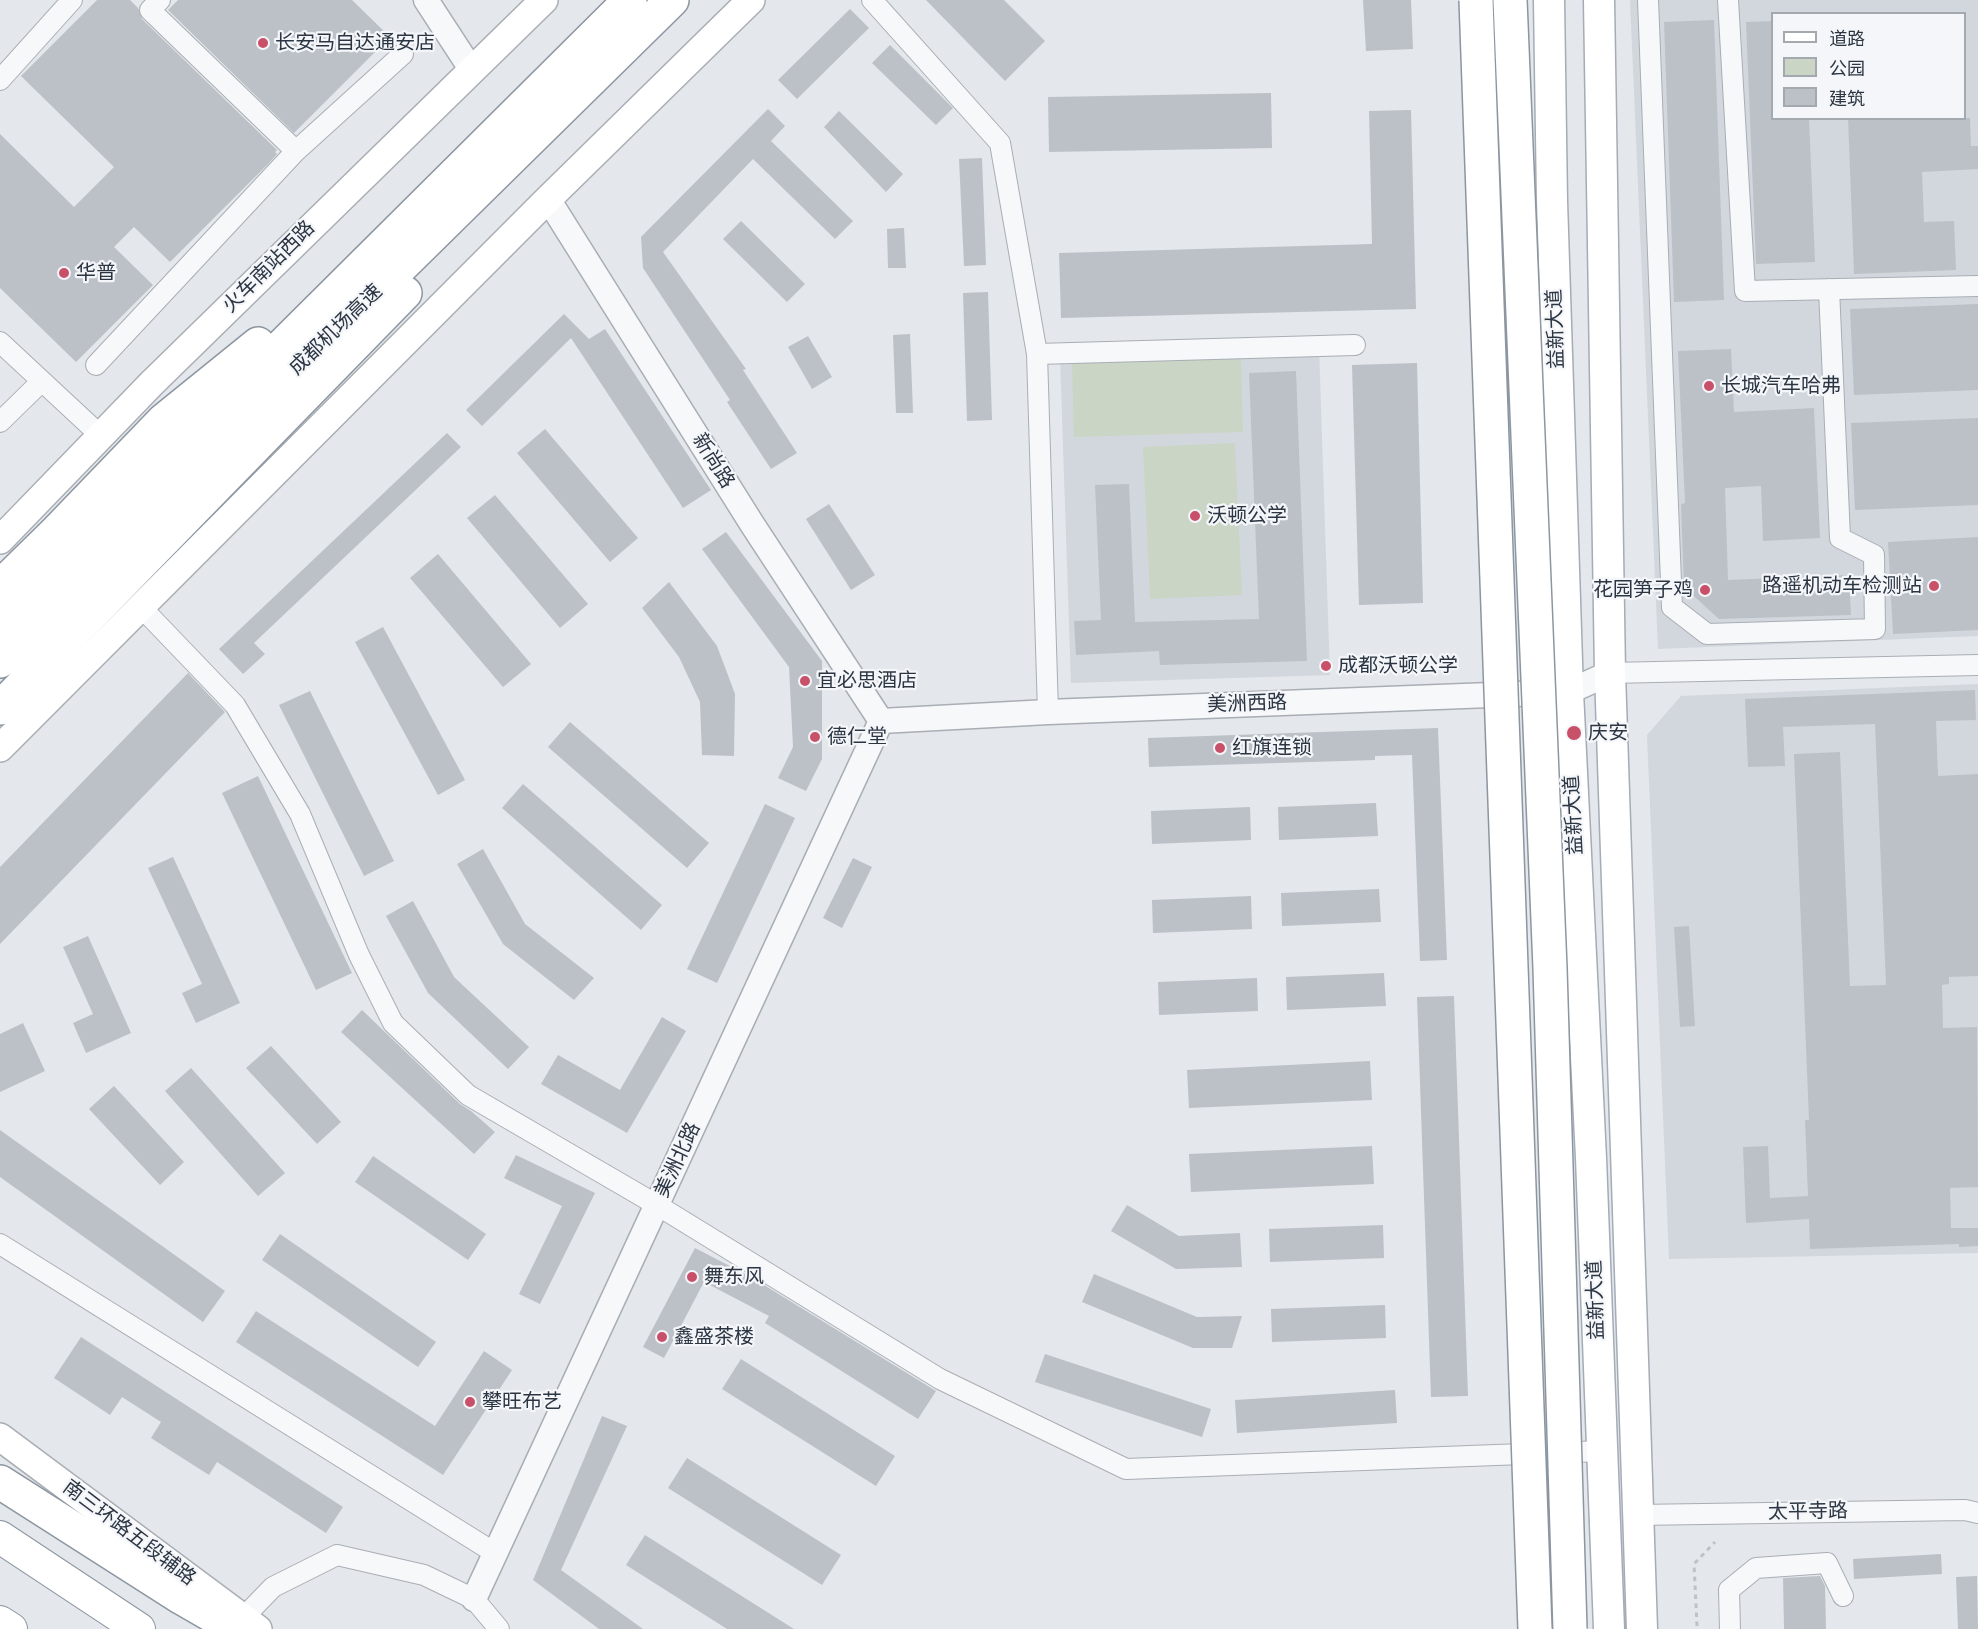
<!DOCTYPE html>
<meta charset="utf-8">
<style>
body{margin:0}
#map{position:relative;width:1978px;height:1629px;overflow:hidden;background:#e4e7eb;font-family:Karla,"Noto Sans SC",sans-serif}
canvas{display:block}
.legend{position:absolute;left:1771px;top:12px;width:195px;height:108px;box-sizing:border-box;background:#f4f6f9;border:2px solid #a4a9b0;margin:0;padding:8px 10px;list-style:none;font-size:18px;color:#2c3643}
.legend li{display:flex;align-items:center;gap:12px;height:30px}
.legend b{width:30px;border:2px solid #a4a9b0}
</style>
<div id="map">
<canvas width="1978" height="1629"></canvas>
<ul class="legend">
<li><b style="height:8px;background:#fff"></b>道路</li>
<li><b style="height:16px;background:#cad5c6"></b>公园</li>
<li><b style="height:16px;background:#bcc1c8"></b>建筑</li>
</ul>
</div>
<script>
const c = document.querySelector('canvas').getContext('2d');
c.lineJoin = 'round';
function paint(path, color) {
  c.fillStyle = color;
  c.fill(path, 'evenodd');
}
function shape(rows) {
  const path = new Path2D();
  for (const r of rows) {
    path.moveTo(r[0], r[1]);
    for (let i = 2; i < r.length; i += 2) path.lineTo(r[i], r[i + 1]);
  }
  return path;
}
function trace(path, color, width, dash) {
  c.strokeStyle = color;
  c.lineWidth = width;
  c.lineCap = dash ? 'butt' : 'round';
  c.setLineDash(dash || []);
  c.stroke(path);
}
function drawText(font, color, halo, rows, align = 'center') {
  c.font = font + ' Karla,"Noto Sans SC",sans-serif';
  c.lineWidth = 4.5;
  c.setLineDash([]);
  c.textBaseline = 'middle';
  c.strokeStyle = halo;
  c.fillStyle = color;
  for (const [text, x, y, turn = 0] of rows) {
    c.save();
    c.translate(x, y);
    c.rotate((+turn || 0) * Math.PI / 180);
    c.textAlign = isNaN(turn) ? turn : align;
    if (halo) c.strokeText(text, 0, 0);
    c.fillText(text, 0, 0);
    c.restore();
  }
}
const built = shape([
 [1630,0,1978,0,1978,636,1658,649],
 [1772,14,1964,14,1964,118,1772,118],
 [1319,348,1330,675,1071,683,1060,357],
 [1978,684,1978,1253,1669,1259,1647,735,1681,696]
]);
const green = shape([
 [1241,358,1243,432,1074,437,1072,363],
 [1235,443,1242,595,1150,599,1143,447]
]);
const building = shape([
 [97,0,130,0,138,8,142,19,277,150,275,152,277,154,268,164,170,262,134,227,114,247,153,285,76,362,0,288,0,134,74,207,114,167,21,76],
 [178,0,352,0,390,37,294,133,168,10],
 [926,0,1004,0,1045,41,1005,81],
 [1363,0,1411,0,1413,49,1366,51],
 [850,9,869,28,797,99,778,80],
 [1714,20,1724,300,1674,302,1664,22],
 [1773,21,1773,118,1809,118,1815,262,1756,264,1746,22],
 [890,45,953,108,936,125,872,63],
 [1271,93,1272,148,1049,152,1048,97],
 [768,109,785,126,771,141,853,221,835,239,753,159,663,252,746,369,743,370,797,453,771,469,727,402,730,400,643,268,641,237],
 [1411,110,1416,309,1061,318,1059,253,1372,244,1369,111],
 [839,111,903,174,886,192,824,127],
 [1848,118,1970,118,1971,146,1978,146,1978,169,1922,172,1924,222,1954,221,1956,270,1854,274],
 [982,158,986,265,964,266,959,159],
 [741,221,805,284,787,302,723,239],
 [904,228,906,268,888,268,887,229],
 [988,292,992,420,967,421,963,293],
 [1978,304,1978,390,1854,395,1850,309],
 [564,314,589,339,605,329,711,490,683,508,571,338,482,426,466,410],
 [910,334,913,413,896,413,893,335],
 [808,336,832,377,812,389,788,347],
 [1731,349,1734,412,1814,408,1820,538,1763,541,1761,486,1725,488,1728,580,1849,575,1851,615,1719,619,1684,587,1681,504,1685,503,1678,351],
 [1417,363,1423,603,1359,605,1352,365],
 [1296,371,1307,661,1160,665,1159,651,1076,655,1074,621,1101,620,1095,485,1129,484,1135,622,1259,619,1249,373],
 [1978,418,1978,505,1855,510,1851,423],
 [545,429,638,538,610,562,517,453],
 [447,433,461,447,254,643,265,654,243,674,219,649],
 [495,495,588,604,560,628,467,518],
 [829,504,875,575,851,590,806,519],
 [726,532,822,661,822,759,806,791,778,778,793,747,789,667,702,549],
 [1978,537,1978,630,1893,634,1888,542],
 [438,554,531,664,503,687,410,578],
 [669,582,717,646,735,694,734,756,702,755,700,702,679,657,642,608],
 [383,627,465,780,438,795,355,642],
 [188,673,225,712,0,944,0,867],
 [1975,690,1976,720,1936,721,1938,776,1978,774,1978,976,1949,977,1949,984,1942,985,1943,1028,1977,1027,1978,1187,1950,1188,1951,1228,1978,1228,1978,1246,1959,1247,1959,1244,1810,1249,1809,1219,1746,1223,1743,1147,1768,1146,1770,1198,1808,1196,1805,1120,1809,1120,1794,754,1840,752,1850,986,1886,985,1875,724,1783,727,1785,766,1748,767,1745,699],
 [310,691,394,861,364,876,279,705],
 [570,722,709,843,687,868,548,747],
 [1438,728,1447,960,1420,961,1412,755,1375,756,1375,760,1149,767,1148,738],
 [258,776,352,973,316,990,222,793],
 [523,784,662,905,641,930,502,808],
 [1376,803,1378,836,1279,840,1278,807],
 [765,804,795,818,717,983,687,969],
 [1250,807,1251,840,1152,844,1151,811],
 [483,849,525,924,594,978,574,1000,503,944,457,864],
 [173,857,240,1003,196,1023,182,993,202,984,148,868],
 [853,858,872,867,842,928,823,918],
 [1379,889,1381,922,1282,926,1281,893],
 [1251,896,1252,929,1153,933,1152,900],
 [413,901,454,977,529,1047,508,1069,428,993,386,916],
 [1689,926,1695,1026,1680,1027,1674,927],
 [88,936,131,1033,86,1053,73,1023,93,1014,63,947],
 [1384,973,1386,1006,1287,1010,1286,977],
 [1257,978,1258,1011,1159,1015,1158,982],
 [1454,996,1468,1396,1431,1397,1417,997],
 [362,1010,460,1104,471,1111,495,1132,474,1154,341,1032],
 [662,1017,686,1031,627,1133,541,1084,558,1055,620,1090],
 [23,1023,45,1071,0,1092,0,1034],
 [271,1046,341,1122,317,1144,246,1068],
 [1370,1061,1372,1100,1189,1108,1187,1070],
 [191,1068,285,1173,258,1196,165,1091],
 [114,1086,184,1162,160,1185,89,1109],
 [0,1130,225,1291,203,1322,0,1177],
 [1372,1146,1374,1184,1191,1192,1189,1154],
 [516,1155,595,1193,540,1304,519,1294,562,1206,504,1178],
 [373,1156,486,1234,468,1260,355,1182],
 [1127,1205,1179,1236,1240,1233,1242,1267,1176,1269,1111,1231],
 [1383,1225,1384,1258,1270,1262,1269,1229],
 [280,1234,436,1342,418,1367,262,1260],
 [695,1248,751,1277,936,1391,918,1419,765,1323,769,1316,704,1282,664,1358,643,1347],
 [1094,1274,1197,1317,1242,1316,1232,1348,1193,1348,1082,1302],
 [1385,1305,1386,1338,1272,1342,1271,1309],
 [256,1311,435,1426,484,1351,512,1370,443,1475,236,1342],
 [81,1337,343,1507,326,1533,217,1462,209,1475,151,1438,161,1422,122,1397,110,1415,54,1378],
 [1045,1354,1211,1409,1202,1437,1035,1382],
 [741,1359,895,1456,876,1486,722,1389],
 [1395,1390,1397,1423,1237,1433,1235,1400],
 [602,1416,627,1426,561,1570,643,1629,599,1629,533,1580],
 [687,1458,841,1555,822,1585,668,1488],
 [645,1535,794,1629,727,1629,626,1565],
 [1941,1554,1942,1574,1854,1579,1853,1559],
 [1820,1576,1825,1586,1826,1629,1784,1629,1783,1578],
 [1977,1576,1978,1629,1958,1629,1956,1577]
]);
const path = shape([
 [1697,1626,1694,1564,1715,1542]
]);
const minor = shape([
 [872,0,1000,143,1037,354,1048,712],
 [1648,0,1672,607,1707,634,1875,629,1874,555,1840,538,1829,289],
 [1728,0,1745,291,1978,286],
 [0,80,72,0],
 [296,151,403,54],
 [0,342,101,436],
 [1037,354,1355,345],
 [96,365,296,151,150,10,160,0],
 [0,422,42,381],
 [141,607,235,705,300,814,359,955,393,1023,468,1095,657,1205,940,1379,1126,1469,1602,1451],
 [1610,673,1978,665],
 [0,1244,495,1553],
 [1637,1515,1965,1510,1978,1513],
 [243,1618,273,1587,337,1555,424,1575,474,1599,499,1629],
 [1730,1629,1729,1590,1756,1568,1827,1563,1843,1596]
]);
const tertiary = shape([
 [426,0,471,69],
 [548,199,752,524,881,721],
 [881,721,1048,712,1568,692,1610,673],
 [474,1599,881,721]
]);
const secondary = shape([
 [0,540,152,383,544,0],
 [0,748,548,199,751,0],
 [0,1437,258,1629]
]);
const primary = shape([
 [1549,0,1552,201,1568,692,1591,1158,1609,1629],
 [1599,0,1610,673,1642,1629]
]);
const trunk = shape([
 [0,1537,139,1629],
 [0,1622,11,1629]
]);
const motorway = shape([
 [0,587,57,531,164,420,258,344],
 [0,626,630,0],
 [0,661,672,0],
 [0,708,405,293],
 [0,1482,182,1598,236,1629]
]);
const motorwayBridge = shape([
 [1476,0,1535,1629],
 [1510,0,1550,968,1570,1629]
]);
const markers = [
 [263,43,6,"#c95069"],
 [64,273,6,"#c95069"],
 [1709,386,6,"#c95069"],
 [1195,516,6,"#c95069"],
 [1934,586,6,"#c95069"],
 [1705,590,6,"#c95069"],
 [1326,666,6,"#c95069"],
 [805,681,6,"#c95069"],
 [1574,733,8,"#c95069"],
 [815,737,6,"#c95069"],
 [1220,748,6,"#c95069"],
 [692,1277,6,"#c95069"],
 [662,1337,6,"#c95069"],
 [470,1402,6,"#c95069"]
];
const poiNames = [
 ["长安马自达通安店",275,43],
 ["华普",76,273],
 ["长城汽车哈弗",1721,386],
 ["沃顿公学",1207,516],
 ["路遥机动车检测站",1922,586,"right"],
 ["花园笋子鸡",1693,590,"right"],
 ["成都沃顿公学",1338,666],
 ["宜必思酒店",817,681],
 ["庆安",1588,733],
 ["德仁堂",827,737],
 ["红旗连锁",1232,748],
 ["舞东风",704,1277],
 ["鑫盛茶楼",674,1337],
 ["攀旺布艺",482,1402]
];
const streetNames = [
 ["火车南站西路",269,267,-45],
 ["益新大道",1556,329,-92],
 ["成都机场高速",336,330,-44],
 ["新尚路",713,461,58],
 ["美洲西路",1247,704,-2],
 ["益新大道",1574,815,-93],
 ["美洲北路",678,1160,-65],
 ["益新大道",1596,1300,-92],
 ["太平寺路",1808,1512,-1],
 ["南三环路五段辅路",129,1533,37]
];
paint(built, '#d2d7dd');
paint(green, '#cad5c6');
paint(building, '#bcc1c8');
trace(minor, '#a9aeb5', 22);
trace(tertiary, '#a9aeb5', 27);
trace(secondary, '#a9aeb5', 30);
trace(primary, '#a4acb7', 33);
trace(trunk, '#8c96a1', 34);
trace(motorway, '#8c96a1', 36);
trace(path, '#bec2c7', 3, [4.5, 4.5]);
trace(minor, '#f7f8fa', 20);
trace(tertiary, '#f7f8fa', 24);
trace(secondary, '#fff', 27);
trace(primary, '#fff', 30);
trace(trunk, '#fff', 32);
trace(motorway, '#fff', 33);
trace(motorwayBridge, '#8c96a1', 36, []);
trace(motorwayBridge, '#fff', 33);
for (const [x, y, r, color] of markers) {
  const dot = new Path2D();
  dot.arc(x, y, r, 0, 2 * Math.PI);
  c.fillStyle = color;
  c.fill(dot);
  trace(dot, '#f4f6f9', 2);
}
drawText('20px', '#2c3643', '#f4f6f9', poiNames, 'left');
drawText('20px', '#2c3643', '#f4f6f9', streetNames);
</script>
